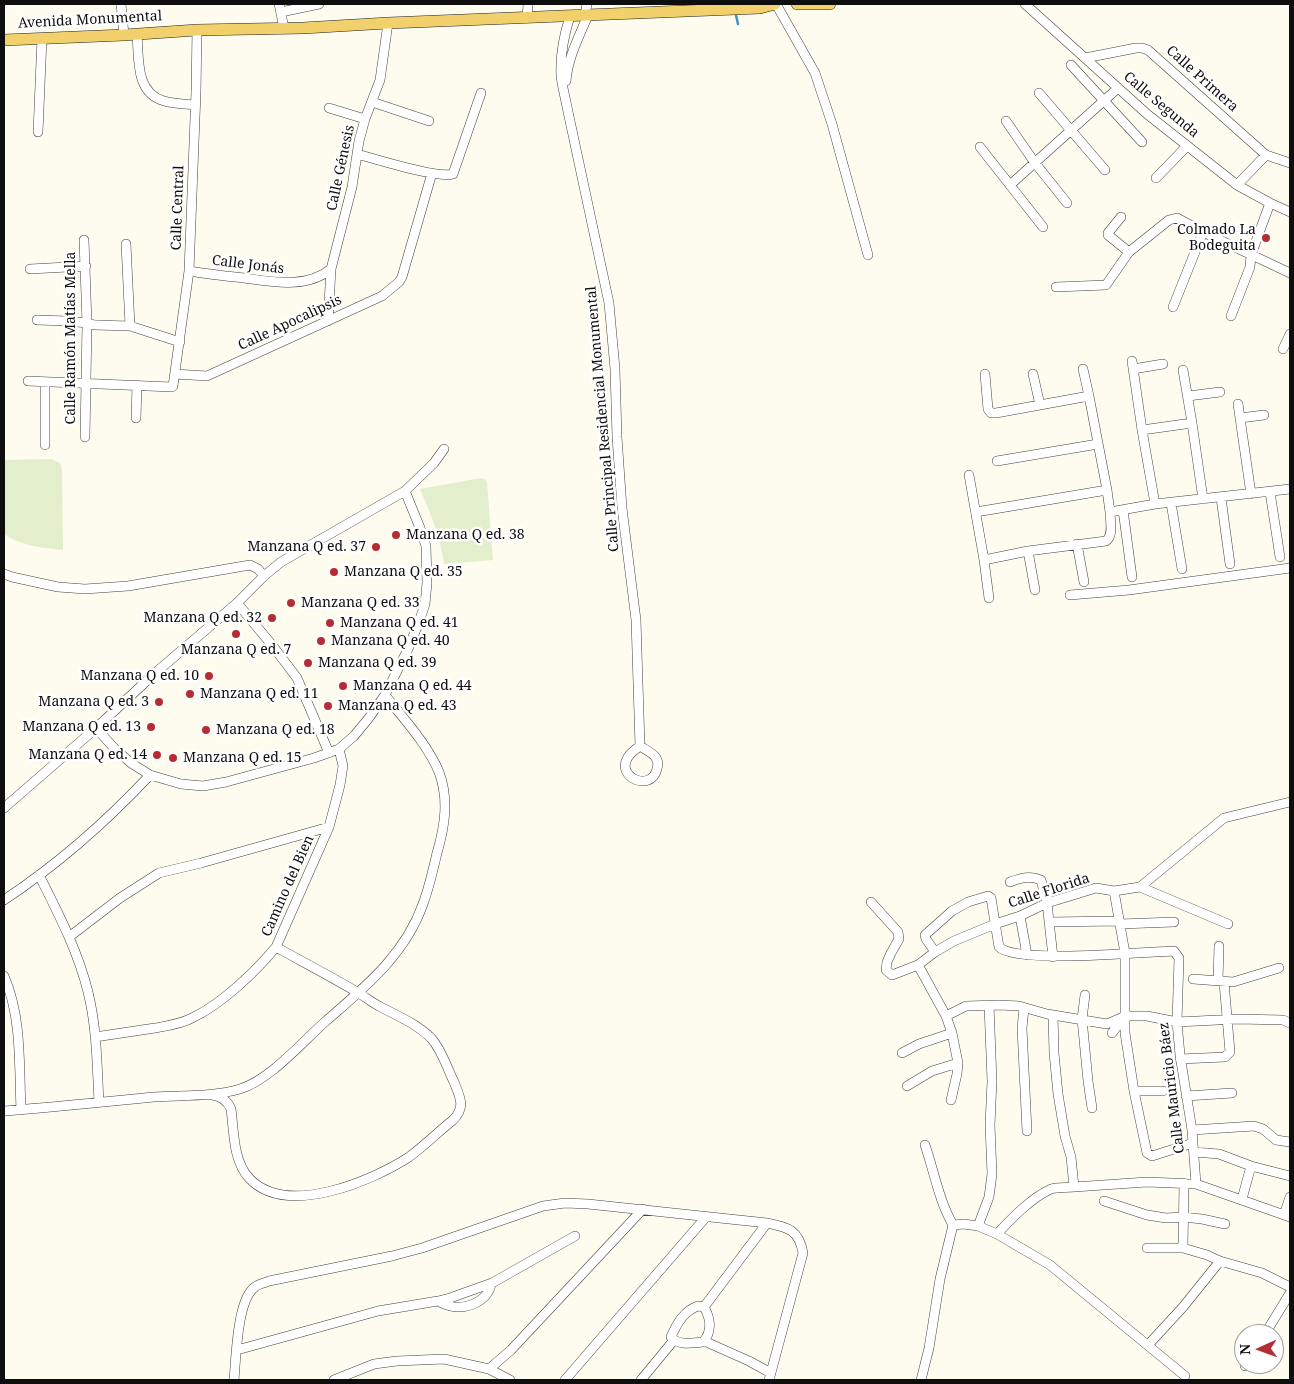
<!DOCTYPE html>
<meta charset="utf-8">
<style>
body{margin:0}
#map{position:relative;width:1294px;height:1384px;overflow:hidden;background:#fefbef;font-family:"Noto Serif",serif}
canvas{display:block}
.frame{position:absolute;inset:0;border:5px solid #0e0e0e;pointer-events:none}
.north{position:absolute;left:1234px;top:1324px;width:50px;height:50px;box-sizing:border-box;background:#fff;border:1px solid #9f9f9f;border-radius:50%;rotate:268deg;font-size:14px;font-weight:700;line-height:20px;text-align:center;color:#0e0e0e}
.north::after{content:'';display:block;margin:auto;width:18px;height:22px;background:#b72c33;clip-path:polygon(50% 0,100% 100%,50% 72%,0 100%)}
</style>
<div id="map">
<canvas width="1294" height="1384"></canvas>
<div class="frame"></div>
<div class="north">N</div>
</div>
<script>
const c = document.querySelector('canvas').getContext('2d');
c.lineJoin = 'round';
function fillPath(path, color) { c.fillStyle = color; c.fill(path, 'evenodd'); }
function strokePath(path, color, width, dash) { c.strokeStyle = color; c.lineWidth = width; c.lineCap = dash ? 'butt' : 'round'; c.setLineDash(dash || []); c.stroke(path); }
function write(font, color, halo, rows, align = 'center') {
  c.font = font + ' "Noto Serif",serif'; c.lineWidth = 5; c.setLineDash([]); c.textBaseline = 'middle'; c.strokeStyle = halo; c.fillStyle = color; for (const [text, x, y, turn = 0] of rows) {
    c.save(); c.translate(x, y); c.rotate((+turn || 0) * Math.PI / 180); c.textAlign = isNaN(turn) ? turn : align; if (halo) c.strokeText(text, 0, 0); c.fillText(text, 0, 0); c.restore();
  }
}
fillPath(new Path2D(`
 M 51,459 L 60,463 L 62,469 L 63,550 C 43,548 21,546 4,534 L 4,460 Z
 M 481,478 L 485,479 L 487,483 L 493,560 L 444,564 C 440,536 431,515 420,489 Z`), '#e3efcc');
strokePath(new Path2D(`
 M 735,11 L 738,24`), '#4192c7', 2.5);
const minor = new Path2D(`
 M 121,4 L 124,35
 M 279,4 L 284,28
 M 776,4 L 815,73 L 832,124 L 868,255
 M 1025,4 L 1147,114 L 1237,185 L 1270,203 L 1290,212
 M 281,12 L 319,4
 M 585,15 L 587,4
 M 570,16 C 564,35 560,55 561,75 C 562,86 565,96 567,107 L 609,303 L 615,369 L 617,437 L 622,508 L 636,620 L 640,746
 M 527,18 L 528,4
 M 137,34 C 139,58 135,93 164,101 C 174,104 185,104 196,105
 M 1085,58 L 1136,48 L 1142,48 L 1148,50 L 1266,155 L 1290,163
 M 1071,65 L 1142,142
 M 566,81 C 568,57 579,37 588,15
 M 1039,93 L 1105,170
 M 372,102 L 429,121
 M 329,108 L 365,119
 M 1006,121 L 1035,163 L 1067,203
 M 38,132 L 42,38
 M 980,147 L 1043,227
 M 357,154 C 375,159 439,179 453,174 L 481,93
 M 1156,178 L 1187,146
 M 1010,185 L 1118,88
 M 1237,185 L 1266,155
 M 1121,217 L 1108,233 L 1108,235 L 1129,252
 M 84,240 L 87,323 L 85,437
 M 126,244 L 130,326
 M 30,269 L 86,266
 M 189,271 C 207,274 225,276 244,278 C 273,282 306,289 331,269
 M 1056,287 L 1106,285 L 1129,252 L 1169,220 L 1177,218 L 1203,232 L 1290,273
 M 1173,307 L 1203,232
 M 1231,316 L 1250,267 L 1251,255 L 1270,203
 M 37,320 L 68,321 L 87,323 L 95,325 L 130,326 L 180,342
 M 328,321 L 331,269 L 352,187 L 359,141 L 365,119 L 380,80 L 388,23
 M 1283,349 L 1290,334
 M 1132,361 L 1142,430 L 1155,504
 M 1133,369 L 1163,364
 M 1183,370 L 1192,423 L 1203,499
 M 175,374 L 207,376 L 382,296 L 399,282 L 402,277 L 432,173
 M 985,374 L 988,409 L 991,413 L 996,413 L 1089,396
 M 1033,374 L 1040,405
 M 28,381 L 172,387 L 173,386 L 189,271 L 196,92 L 197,30
 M 1188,396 L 1220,392
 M 1238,404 L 1251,494
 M 136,418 L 137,385
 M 1240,418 L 1264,415
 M 1142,430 L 1192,423
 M 45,445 L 45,382
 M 997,461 L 1098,444
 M 969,475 L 984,560 L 1028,551 L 1106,541 C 1114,535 1110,521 1110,512 L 1155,504 L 1290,489
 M 1107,490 L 1110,512
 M 1270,492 L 1280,557
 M 1221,498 L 1230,564
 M 1171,503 L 1182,569
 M 1123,510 L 1132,577
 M 976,512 L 1107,490 L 1089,396 L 1083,369
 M 1077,544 L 1084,582
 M 1028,551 L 1035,590
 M 984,560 L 989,598
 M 4,574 L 12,577 L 58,587 L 85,589 L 128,586 L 250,565 L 258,569 L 264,576
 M 1070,595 L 1129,590 L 1290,568
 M 237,603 L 272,645 L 297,678 L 329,753
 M 96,728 L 114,748 L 131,763 L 150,775 L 181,784 L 203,786 L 226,782 L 314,758 L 339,749 L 354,736 L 368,719 L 385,695 L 408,649 L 419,622 L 425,604 L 427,583 L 426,546 L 420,528 L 405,491
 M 640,746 C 649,752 661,756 657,769 C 651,793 615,777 628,757 C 631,752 636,749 640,746 Z
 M 4,808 L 96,728 L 154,674 L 237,603 L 264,576 L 281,562 L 405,491 L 434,463 L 444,449
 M 39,875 C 58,913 78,951 88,992 C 97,1028 97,1066 99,1102
 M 1010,882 C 1021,878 1030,875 1041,880 L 1047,903 L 1053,957
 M 1140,887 L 1228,924
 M 4,900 C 57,865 106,822 150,775
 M 871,902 L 898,932 L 899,939 L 891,953 L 887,962 L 886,970 L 892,975 L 918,965 L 935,952 L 954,941 L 995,924 L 1020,916 L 1047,903 L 1096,888 L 1114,891 L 1140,887 L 1224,818 L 1290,802
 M 1020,916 L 1027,955
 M 1049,922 L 1119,921
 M 1120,924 L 1174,922
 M 69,937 L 120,898 L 159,873 L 201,863 L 329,827
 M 935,952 L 926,939 L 925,935 L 952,911 L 968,902 L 988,896 L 991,898 L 999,947 C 1016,964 1145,952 1174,951 L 1179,958 L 1177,1022 L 1180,1055 L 1192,1130 L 1196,1184
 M 4,976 C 22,1017 19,1066 21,1110
 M 1193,979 L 1233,982 L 1279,968
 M 1218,981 L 1219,946
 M 1085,995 L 1082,1019 L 1088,1081 L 1092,1108
 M 989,1005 L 992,1081 L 990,1125 L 992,1174 L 989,1197 L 978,1226 L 997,1234 C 1012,1218 1031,1198 1051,1189 C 1058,1187 1067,1188 1074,1187 L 1071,1157 L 1065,1136 L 1058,1094 L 1054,1053 L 1053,1015
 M 1024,1008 L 1022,1028 L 1027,1131
 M 946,1016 L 966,1006 L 999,1005 L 1019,1006 L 1047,1014 L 1107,1024 L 1125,1016 L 1147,1016 L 1177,1022 L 1238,1019 L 1283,1020 L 1290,1023
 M 1125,1016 L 1125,1033 L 1134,1091 L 1147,1153 L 1152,1156 L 1193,1143
 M 1112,1033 L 1125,1016 L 1125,953 L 1114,891
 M 95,1037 C 115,1034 135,1031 155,1028 C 167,1026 181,1024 192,1018 C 222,1004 256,971 276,947 L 329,827 L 340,785 L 343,766 L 339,749
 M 902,1053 L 919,1044 L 952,1033 L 946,1016 L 918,965
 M 1180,1059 L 1225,1057 L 1230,1052 L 1224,982
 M 907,1086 L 932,1071 L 958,1063 L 952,1033
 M 1134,1091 L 1163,1091
 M 212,1095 C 221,1096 227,1100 231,1109 C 234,1131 233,1161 249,1178 C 286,1218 372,1181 409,1157 C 424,1146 438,1132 453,1120 C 466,1107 460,1097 454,1082 C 447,1068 442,1050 431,1038 C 416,1023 397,1016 379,1006 C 371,1002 364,996 357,992 C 330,976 303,962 276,947
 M 1186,1096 L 1232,1093
 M 951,1100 L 957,1074 L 958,1063
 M 4,1111 C 54,1107 104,1102 154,1097 C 182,1095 213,1097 240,1089 C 270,1080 302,1042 326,1021 C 365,987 405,955 423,904 C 429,888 433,870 437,853 C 445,826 449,799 439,772 C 428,745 403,718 385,695
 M 1192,1130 L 1254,1126 L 1263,1129 L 1276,1140 L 1290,1142
 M 925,1145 C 934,1171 939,1201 953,1225 L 964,1224 L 978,1226
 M 1194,1152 L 1219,1154 L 1251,1166 L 1290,1176
 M 1184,1183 L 1183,1248 L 1207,1255 L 1220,1261 L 1262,1273 L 1290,1287
 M 1074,1187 L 1147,1182 L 1196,1184 L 1290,1217
 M 1242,1199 L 1251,1166
 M 1104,1201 L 1147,1215 L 1166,1218 L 1183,1217 L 1202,1219 L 1225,1224
 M 1284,1215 L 1290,1197
 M 997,1234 L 1050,1265 L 1185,1376
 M 1147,1248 L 1183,1248
 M 438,1301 C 442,1303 446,1305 450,1306 C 467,1310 488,1301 491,1284
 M 698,1306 L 704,1307 C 711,1319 712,1332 703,1342 C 692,1343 679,1346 671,1337 C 677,1323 684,1311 698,1306 Z
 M 704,1307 L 767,1223
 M 1265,1334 L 1290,1293
 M 704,1341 L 749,1361 L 771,1373
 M 1148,1345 L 1183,1307 L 1220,1261
 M 237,1350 L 378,1311 L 438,1301 L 450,1298 L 492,1283 L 575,1236
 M 1245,1366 L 1246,1364
 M 489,1369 L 511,1350 L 643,1209
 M 234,1380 C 236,1359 237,1299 255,1287 C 258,1284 265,1283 269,1281 L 392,1256 L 422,1248 L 543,1206 L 565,1203 L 588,1204 L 767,1223 C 788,1227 799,1230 803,1253 L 769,1380
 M 334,1380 L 374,1364 L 397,1361 L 444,1359 L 489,1369 L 510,1380
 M 565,1380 L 706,1217
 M 641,1380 L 674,1340
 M 921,1380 L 929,1348 L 940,1279 L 953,1225`);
const major = new Path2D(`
 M 797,4 L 830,4
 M 4,40 L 124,35 L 197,30 L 303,28 L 388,23 L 760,8 L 775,4`);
strokePath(minor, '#414141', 10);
strokePath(major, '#1f1f1f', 12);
strokePath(minor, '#fff', 9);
strokePath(major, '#f2d16c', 11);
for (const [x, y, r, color] of [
 [1266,238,5,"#b72c33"],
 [396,535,5,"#b72c33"],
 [376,547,5,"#b72c33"],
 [334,572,5,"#b72c33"],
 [291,603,5,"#b72c33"],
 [272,618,5,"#b72c33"],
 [330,623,5,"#b72c33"],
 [236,634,5,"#b72c33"],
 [321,641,5,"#b72c33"],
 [308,663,5,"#b72c33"],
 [209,676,5,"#b72c33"],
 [343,686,5,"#b72c33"],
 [190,694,5,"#b72c33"],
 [159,702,5,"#b72c33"],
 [328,706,5,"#b72c33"],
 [151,727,5,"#b72c33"],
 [206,730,5,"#b72c33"],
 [157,755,5,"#b72c33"],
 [173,758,5,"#b72c33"]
]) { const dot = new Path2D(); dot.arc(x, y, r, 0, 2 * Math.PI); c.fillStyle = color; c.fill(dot); strokePath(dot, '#fff', 2); }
write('14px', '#0e0e0e', '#fff', [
 ["Avenida Monumental",90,20,-3],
 ["Calle Primera",1202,79,42],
 ["Calle Segunda",1161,105,40],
 ["Calle Génesis",341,168,-78],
 ["Calle Central",178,208,-88],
 ["Calle Jonás",248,265,7],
 ["Calle Apocalipsis",290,323,-25],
 ["Calle Ramón Matías Mella",71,338,-90],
 ["Calle Principal Residencial Monumental",603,419,-95],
 ["Camino del Bien",288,886,-66],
 ["Calle Florida",1049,891,-18],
 ["Calle Mauricio Báez",1172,1088,-97]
]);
write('14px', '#0e0e0e', '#fff', [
 ["Colmado La",1256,230,"right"],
 ["Bodeguita",1256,246,"right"],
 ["Manzana Q ed. 38",406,535],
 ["Manzana Q ed. 37",366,547,"right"],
 ["Manzana Q ed. 35",344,572],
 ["Manzana Q ed. 33",301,603],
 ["Manzana Q ed. 32",262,618,"right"],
 ["Manzana Q ed. 41",340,623],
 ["Manzana Q ed. 40",331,641],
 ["Manzana Q ed. 7",236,650,"center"],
 ["Manzana Q ed. 39",318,663],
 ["Manzana Q ed. 10",199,676,"right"],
 ["Manzana Q ed. 44",353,686],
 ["Manzana Q ed. 11",200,694],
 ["Manzana Q ed. 3",149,702,"right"],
 ["Manzana Q ed. 43",338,706],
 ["Manzana Q ed. 13",141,727,"right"],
 ["Manzana Q ed. 18",216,730],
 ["Manzana Q ed. 14",147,755,"right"],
 ["Manzana Q ed. 15",183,758]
], 'left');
</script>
